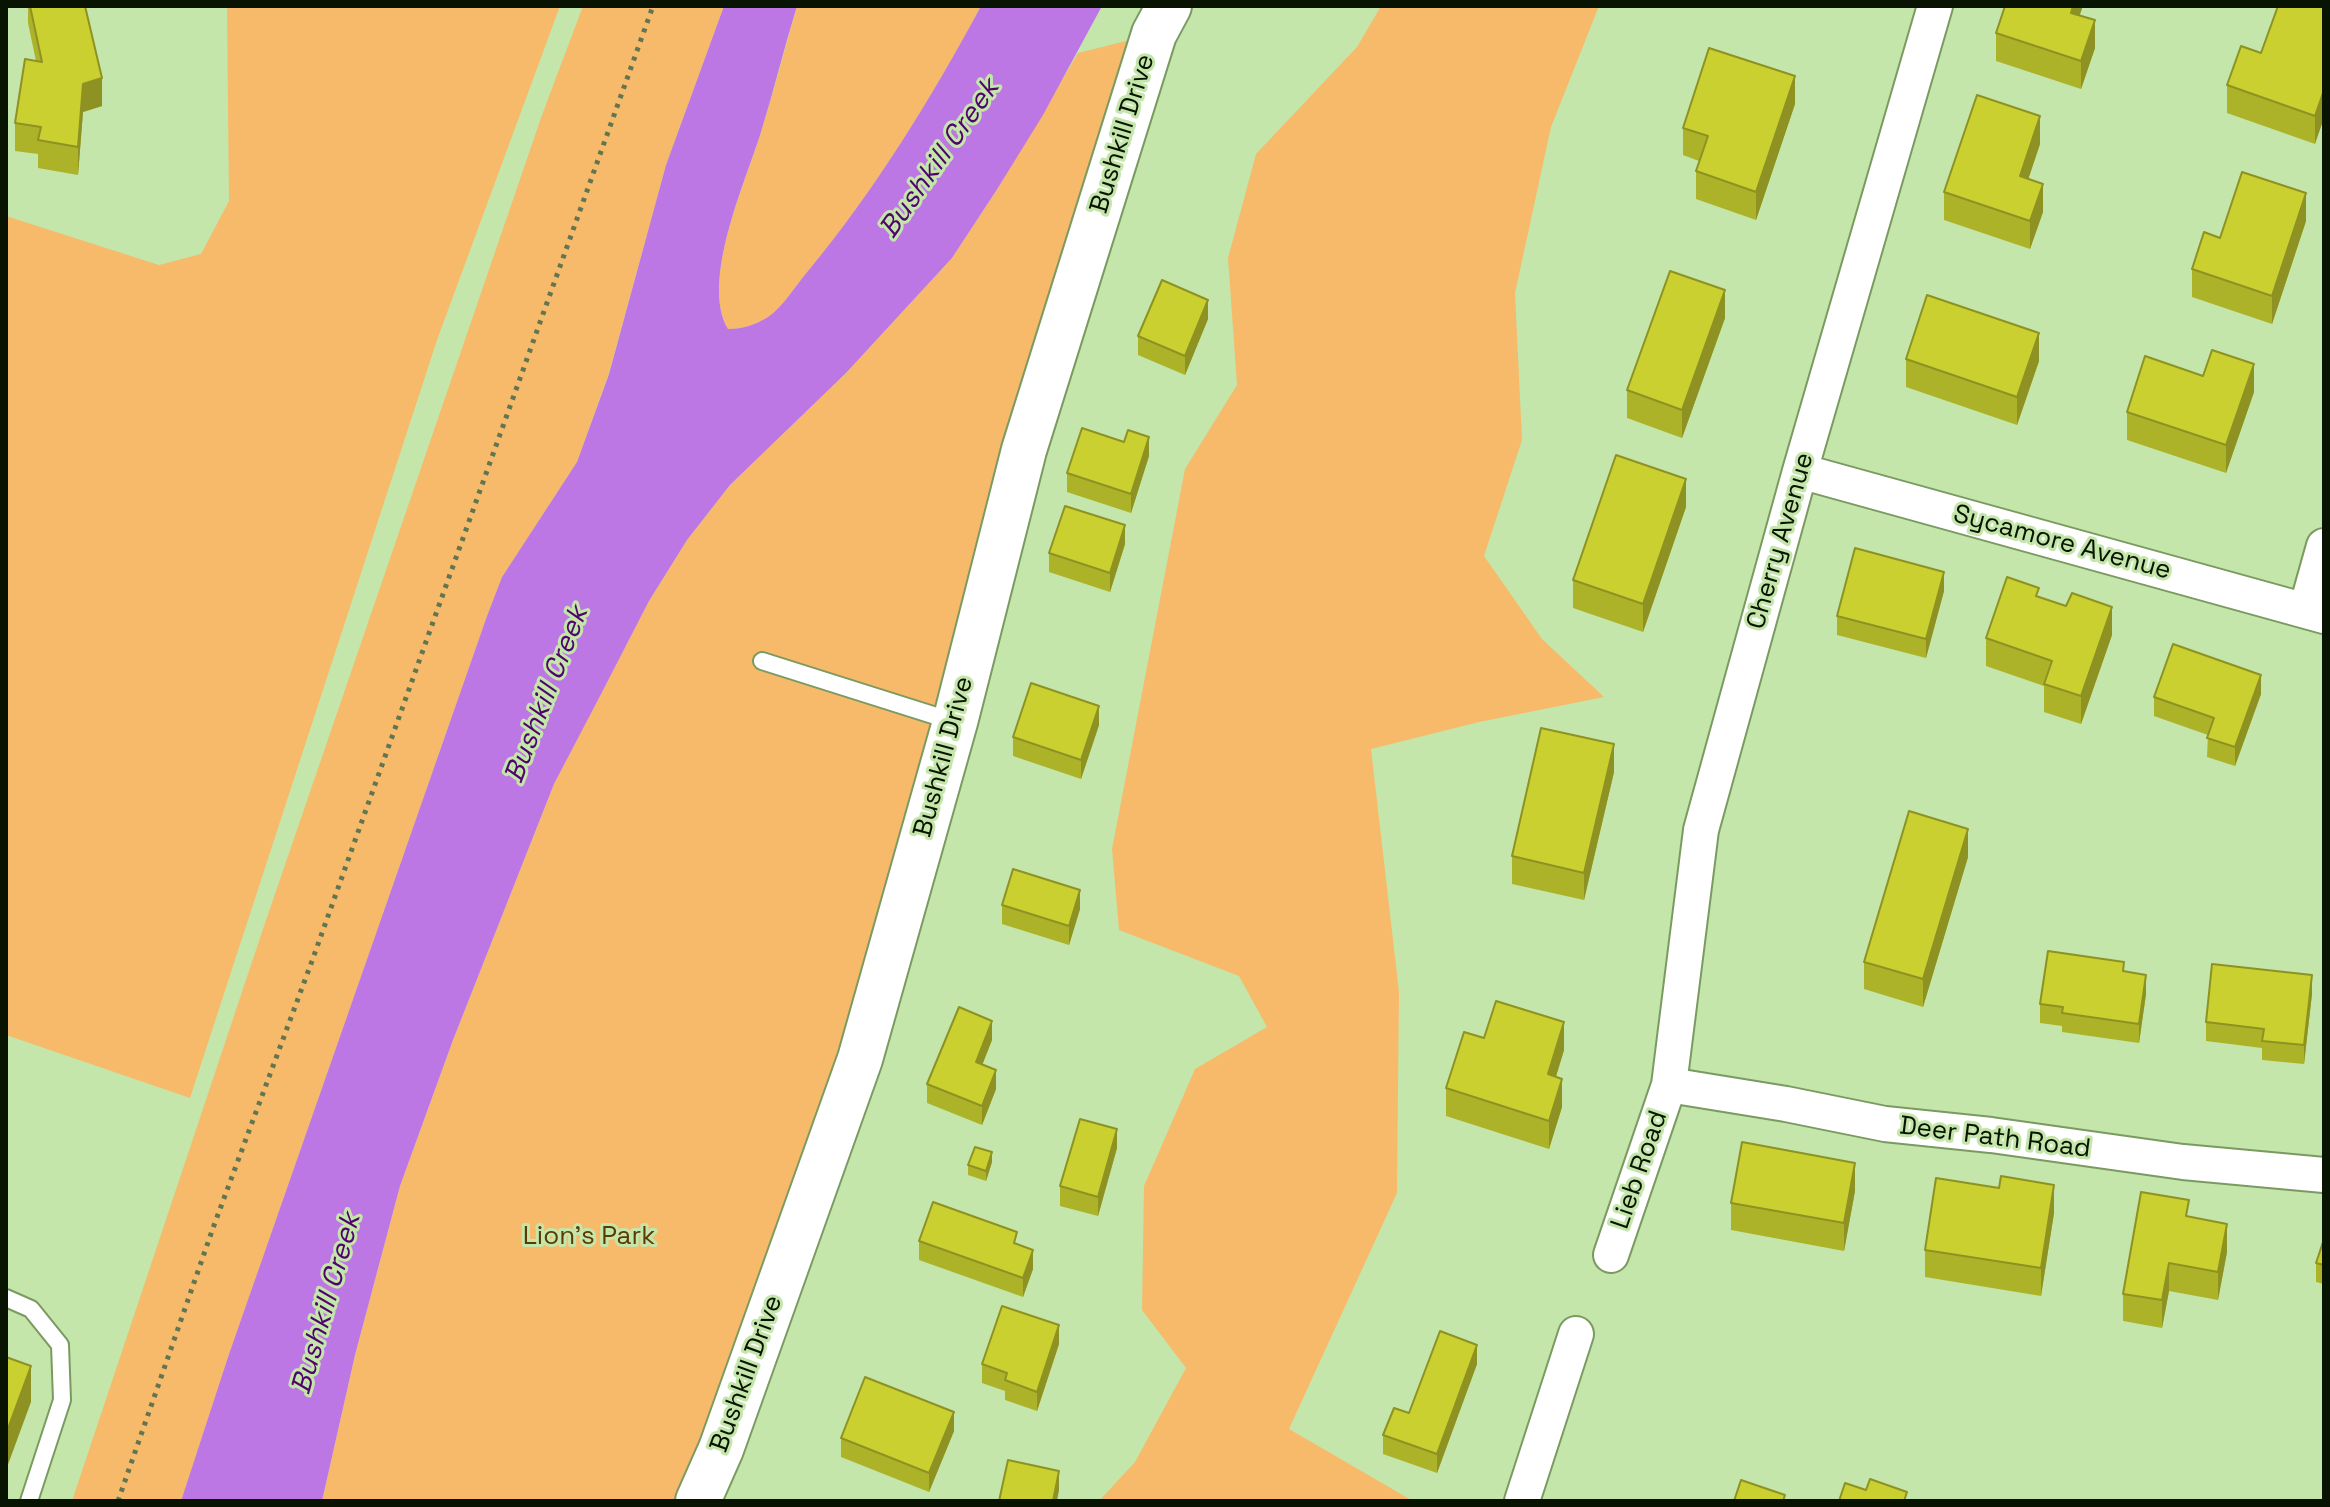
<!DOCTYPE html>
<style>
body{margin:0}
#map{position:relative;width:2330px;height:1507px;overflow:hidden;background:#c4e6aa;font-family:"Space Grotesk",sans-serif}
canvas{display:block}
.frame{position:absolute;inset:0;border:8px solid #081301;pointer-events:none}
</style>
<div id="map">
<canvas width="2330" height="1507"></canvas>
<div class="frame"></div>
</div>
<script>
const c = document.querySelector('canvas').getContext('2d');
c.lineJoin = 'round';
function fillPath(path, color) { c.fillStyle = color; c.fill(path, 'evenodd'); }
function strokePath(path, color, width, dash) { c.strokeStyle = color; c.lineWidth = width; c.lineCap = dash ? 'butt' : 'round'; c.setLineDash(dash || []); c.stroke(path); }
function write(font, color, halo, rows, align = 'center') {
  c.font = font + ' "Space Grotesk",sans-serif'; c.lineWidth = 6; c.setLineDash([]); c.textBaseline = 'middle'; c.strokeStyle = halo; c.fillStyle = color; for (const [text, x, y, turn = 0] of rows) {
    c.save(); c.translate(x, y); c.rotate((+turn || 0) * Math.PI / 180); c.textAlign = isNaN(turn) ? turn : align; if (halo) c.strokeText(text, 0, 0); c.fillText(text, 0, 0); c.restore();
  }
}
fillPath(new Path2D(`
 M 227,6 L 560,6 L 437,340 L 190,1098 L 6,1035 L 6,216 L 159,265 L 201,254 L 229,201 Z
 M 583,6 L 724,6 L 666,165 L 609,373 L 577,462 L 502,577 L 487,616 L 229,1354 L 181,1501 L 72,1501 L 264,926 L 542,115 Z
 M 797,6 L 981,6 C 931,99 875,190 808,271 C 796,285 783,307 768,317 C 755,325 743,329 728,329 C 700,280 746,182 761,132 C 774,90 785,48 797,6 Z
 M 1381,6 L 1599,6 L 1551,127 L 1515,293 L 1522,440 L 1484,556 L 1542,639 L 1604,697 L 1479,722 L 1371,749 L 1399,992 L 1397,1193 L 1289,1429 L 1413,1501 L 1099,1501 L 1135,1462 L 1186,1368 L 1142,1310 L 1144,1186 L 1195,1069 L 1267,1027 L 1239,976 L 1119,930 L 1112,849 L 1185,469 L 1237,385 L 1228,258 L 1256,154 L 1357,47 Z
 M 1154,34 L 955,722 L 698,1501 L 322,1501 L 355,1355 L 400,1186 L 453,1040 L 554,784 L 649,601 L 687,540 L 730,485 L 846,373 L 952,258 L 996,191 L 1078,53 Z`), '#f7ba6b');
fillPath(new Path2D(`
 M 724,6 L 797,6 C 784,48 774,90 761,132 C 746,181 700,281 728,329 C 743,329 755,325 768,317 C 783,307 796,285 808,271 C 875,190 931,99 981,6 L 1102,6 L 1043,115 L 996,191 L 952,258 L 846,373 L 730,485 L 687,540 L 649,601 L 599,698 L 554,784 L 453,1040 L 400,1186 L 355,1355 L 322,1501 L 181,1501 L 229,1354 L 487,616 L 502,577 L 577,462 L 609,374 L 666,165 Z`), '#bd77e5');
const service = new Path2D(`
 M 762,661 L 955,722
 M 6,1298 L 31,1309 L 60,1345 L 62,1400 L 29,1501`);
const minor = new Path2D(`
 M 1800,471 L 2324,616
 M 2306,610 L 2324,546
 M 1669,1085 L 1786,1104 L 1885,1124 L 1991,1135 L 2183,1162 L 2324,1175
 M 1611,1255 L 1669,1085 L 1701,830 L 1800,471 L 1935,6
 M 1522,1501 L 1576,1334`);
const secondary = new Path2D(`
 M 698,1501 L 721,1449 L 860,1059 L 955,722 L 1024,450 L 1154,34 L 1169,6`);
strokePath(service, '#7b9a61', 20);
strokePath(minor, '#7b9a61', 38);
strokePath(secondary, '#7b9a61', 48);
strokePath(new Path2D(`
 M 118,1501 L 213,1228 L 312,961 L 653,6`), '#607550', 5, [4, 6]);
strokePath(service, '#fff', 16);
strokePath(minor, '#fff', 34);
strokePath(secondary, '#fff', 44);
fillPath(new Path2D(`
 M 28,6 L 85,6 L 102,106 L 83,112 L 78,175 L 38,168 L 38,154 L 15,151 L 15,123 L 36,61 L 28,23 Z
 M 2324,6 L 2315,144 L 2227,113 L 2227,85 Z
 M 1996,33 L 2095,48 L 2081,89 L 1996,61 Z
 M 1795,104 L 1756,220 L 1696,199 L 1696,171 L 1699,161 L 1683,155 L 1683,128 Z
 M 2040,144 L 2028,179 L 2043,212 L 2030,249 L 1944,220 L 1944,192 Z
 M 2306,221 L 2272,324 L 2192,297 L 2192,269 L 2220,238 Z
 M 1725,318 L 1682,438 L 1627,418 L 1627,390 Z
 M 1208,319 L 1185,375 L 1138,355 L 1138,336 Z
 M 1906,359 L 2039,361 L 2017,425 L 1906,387 Z
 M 2203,376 L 2254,392 L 2226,473 L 2127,440 L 2127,412 Z
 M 1149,456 L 1131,513 L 1067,492 L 1067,473 Z
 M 1686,507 L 1643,632 L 1573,608 L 1573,580 Z
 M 1125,544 L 1110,592 L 1049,572 L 1049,553 Z
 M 1944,591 L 1926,658 L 1837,635 L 1837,616 Z
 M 2039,597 L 2112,635 L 2081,724 L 2044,712 L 2044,686 L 1986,666 L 1986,638 Z
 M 2261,694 L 2235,766 L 2207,757 L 2208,735 L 2154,716 L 2154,697 Z
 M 1099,725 L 1081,779 L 1013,756 L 1013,737 Z
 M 1614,772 L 1584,900 L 1512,884 L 1512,856 Z
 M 1968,857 L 1923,1007 L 1864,989 L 1864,962 Z
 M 1002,905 L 1080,909 L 1069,945 L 1002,924 Z
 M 2124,971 L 2146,994 L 2139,1043 L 2062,1032 L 2062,1026 L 2040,1023 L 2040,1004 Z
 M 2312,994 L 2304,1064 L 2262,1060 L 2262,1048 L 2206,1041 L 2206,1022 Z
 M 992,1040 L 982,1064 L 996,1089 L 982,1125 L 927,1103 L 927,1084 Z
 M 1564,1050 L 1556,1077 L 1562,1107 L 1549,1149 L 1446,1116 L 1446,1088 Z
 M 1117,1148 L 1098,1216 L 1060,1206 L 1060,1186 Z
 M 992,1162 L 986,1181 L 968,1175 L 968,1165 Z
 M 1855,1191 L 1844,1251 L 1731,1230 L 1731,1203 Z
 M 2054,1213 L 2041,1296 L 1925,1277 L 1925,1250 Z
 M 2189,1217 L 2227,1252 L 2218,1300 L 2169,1291 L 2162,1328 L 2123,1321 L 2123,1294 Z
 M 2324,1239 L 2324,1284 L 2316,1282 L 2316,1263 Z
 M 919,1241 L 1017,1244 L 1033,1269 L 1023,1297 L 919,1260 Z
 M 1059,1344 L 1037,1411 L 1005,1400 L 1005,1391 L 982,1383 L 982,1364 Z
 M 1477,1364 L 1437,1473 L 1383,1454 L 1383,1435 L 1409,1413 Z
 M 954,1431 L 929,1492 L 841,1457 L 841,1438 Z`), '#adb329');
fillPath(new Path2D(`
 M 2073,6 L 2083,6 L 2071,40 L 2071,13 Z
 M 2095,20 L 2095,48 L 2081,89 L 2081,61 Z
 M 1795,76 L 1795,104 L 1756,220 L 1756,192 Z
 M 102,78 L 102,106 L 83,112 L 78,175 L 78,147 L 83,84 Z
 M 2324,90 L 2324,118 L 2315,144 L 2315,116 Z
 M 2040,116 L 2040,144 L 2020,204 L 2020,176 Z
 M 2043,184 L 2043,212 L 2030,249 L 2030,221 Z
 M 2306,193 L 2306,221 L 2272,324 L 2272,296 Z
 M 1725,290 L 1725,318 L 1682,438 L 1682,410 Z
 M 1208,300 L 1208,319 L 1185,375 L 1185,356 Z
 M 2039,333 L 2039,361 L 2017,425 L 2017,397 Z
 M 2254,364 L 2254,392 L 2226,473 L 2226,445 Z
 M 1149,437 L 1149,456 L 1131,513 L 1131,494 Z
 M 1686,479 L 1686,507 L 1643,632 L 1643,604 Z
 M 1125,525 L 1125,544 L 1110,592 L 1110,573 Z
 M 1944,572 L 1944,591 L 1926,658 L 1926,639 Z
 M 2112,607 L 2112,635 L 2081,724 L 2081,696 Z
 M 2261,675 L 2261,694 L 2235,766 L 2235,747 Z
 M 1099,706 L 1099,725 L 1081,779 L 1081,760 Z
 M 1614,744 L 1614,772 L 1584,900 L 1584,873 Z
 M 1968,829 L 1968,857 L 1923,1007 L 1923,979 Z
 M 1080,890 L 1080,909 L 1069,945 L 1069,926 Z
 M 2146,975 L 2146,994 L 2139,1043 L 2139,1024 Z
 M 2312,975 L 2312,994 L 2304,1064 L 2304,1045 Z
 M 992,1021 L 992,1040 L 976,1081 L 976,1062 Z
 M 1564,1022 L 1564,1050 L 1548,1102 L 1548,1074 Z
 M 996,1070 L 996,1089 L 982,1125 L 982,1106 Z
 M 1562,1079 L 1562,1107 L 1549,1149 L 1549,1121 Z
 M 1117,1129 L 1117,1148 L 1098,1216 L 1098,1197 Z
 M 992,1152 L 992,1162 L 986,1181 L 986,1171 Z
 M 1855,1163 L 1855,1191 L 1844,1251 L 1844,1223 Z
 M 2054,1185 L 2054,1213 L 2041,1296 L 2041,1268 Z
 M 2227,1224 L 2227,1252 L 2218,1300 L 2218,1272 Z
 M 1033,1250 L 1033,1269 L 1023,1297 L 1023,1278 Z
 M 2169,1263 L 2169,1291 L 2162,1328 L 2162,1300 Z
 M 1059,1325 L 1059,1344 L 1037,1411 L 1037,1392 Z
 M 1477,1345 L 1477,1364 L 1437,1473 L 1437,1454 Z
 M 31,1366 L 31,1402 L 6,1470 L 6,1434 Z
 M 954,1412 L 954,1431 L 929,1492 L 929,1473 Z
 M 1059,1471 L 1059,1490 L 1057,1501 L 1053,1501 Z`), '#8d9222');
const building = new Path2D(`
 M 30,6 L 85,6 L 102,78 L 83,84 L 78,147 L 38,140 L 41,127 L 15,123 L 25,59 L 42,62 Z
 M 2005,6 L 2073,6 L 2071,13 L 2095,20 L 2081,61 L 1996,33 Z
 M 2278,6 L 2324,6 L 2324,90 L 2315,116 L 2227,85 L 2241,46 L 2261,53 Z
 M 1709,48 L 1795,76 L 1756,192 L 1696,171 L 1708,136 L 1683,128 Z
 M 1977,95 L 2040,116 L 2020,176 L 2043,184 L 2030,221 L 1944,192 Z
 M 2242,172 L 2306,193 L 2272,296 L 2192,269 L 2204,232 L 2220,238 Z
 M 1670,271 L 1725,290 L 1682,410 L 1627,390 Z
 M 1162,280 L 1208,300 L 1185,356 L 1138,336 Z
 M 1927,295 L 2039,333 L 2017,397 L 1906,359 Z
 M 2212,350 L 2254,364 L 2226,445 L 2127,412 L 2145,356 L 2203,376 Z
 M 1082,428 L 1124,442 L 1128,430 L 1149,437 L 1131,494 L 1067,473 Z
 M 1616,455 L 1686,479 L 1643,604 L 1573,580 Z
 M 1065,506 L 1125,525 L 1110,573 L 1049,553 Z
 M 1855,548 L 1944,572 L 1926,639 L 1837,616 Z
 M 2007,577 L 2039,588 L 2036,596 L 2066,606 L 2072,593 L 2112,607 L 2081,696 L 2044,684 L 2052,661 L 1986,638 Z
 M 2173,644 L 2261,675 L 2235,747 L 2207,738 L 2214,718 L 2154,697 Z
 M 1031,683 L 1099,706 L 1081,760 L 1013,737 Z
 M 1541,728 L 1614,744 L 1584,873 L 1512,856 Z
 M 1909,811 L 1968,829 L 1923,979 L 1864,962 Z
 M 1013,869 L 1080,890 L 1069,926 L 1002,905 Z
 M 2048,951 L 2124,962 L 2123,971 L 2146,975 L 2139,1024 L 2062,1013 L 2063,1007 L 2040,1004 Z
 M 2212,964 L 2312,975 L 2304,1045 L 2262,1041 L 2264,1029 L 2206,1022 Z
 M 1496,1001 L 1564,1022 L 1548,1074 L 1562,1079 L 1549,1121 L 1446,1088 L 1464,1032 L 1484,1038 Z
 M 959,1007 L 992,1021 L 976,1062 L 996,1070 L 982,1106 L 927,1084 Z
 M 1080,1119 L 1117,1129 L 1098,1197 L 1060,1186 Z
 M 1742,1142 L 1855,1163 L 1844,1223 L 1731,1203 Z
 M 975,1147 L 992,1152 L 986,1171 L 968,1165 Z
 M 2001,1176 L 2054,1185 L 2041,1268 L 1925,1250 L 1936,1178 L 1999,1188 Z
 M 2141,1192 L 2189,1200 L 2186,1216 L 2227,1224 L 2218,1272 L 2169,1263 L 2162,1300 L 2123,1294 Z
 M 933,1202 L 1017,1232 L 1014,1243 L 1033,1250 L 1023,1278 L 919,1241 Z
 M 2324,1239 L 2324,1265 L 2316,1263 Z
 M 1002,1306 L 1059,1325 L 1037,1392 L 1005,1380 L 1007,1373 L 982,1364 Z
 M 1440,1331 L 1477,1345 L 1437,1454 L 1383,1435 L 1394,1408 L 1409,1413 Z
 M 6,1357 L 31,1366 L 6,1434 Z
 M 865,1377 L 954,1412 L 929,1473 L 841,1438 Z
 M 1008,1460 L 1059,1471 L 1053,1501 L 999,1501 Z
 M 1870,1479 L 1907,1492 L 1904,1501 L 1839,1501 L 1845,1483 L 1866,1490 Z
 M 1741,1480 L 1785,1495 L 1783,1501 L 1734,1501 Z`);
fillPath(building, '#c9d030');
strokePath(building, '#8d9222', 2);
write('26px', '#081301', '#c4e6aa', [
 ["Bushkill Drive",1123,134,-73],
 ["Cherry Avenue",1781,541,-74],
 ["Sycamore Avenue",2062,543,15],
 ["Bushkill Drive",944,757,-75],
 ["Deer Path Road",1995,1138,7],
 ["Lieb Road",1640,1170,-71],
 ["Bushkill Drive",747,1374,-70]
]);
write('26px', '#5c3a03', '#c4e6aa', [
 ["Lion's Park",589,1237]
]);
write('italic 28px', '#4e036d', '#c4e6aa', [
 ["Bushkill Creek",940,159,-55],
 ["Bushkill Creek",547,695,-69],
 ["Bushkill Creek",327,1304,-74]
]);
</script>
